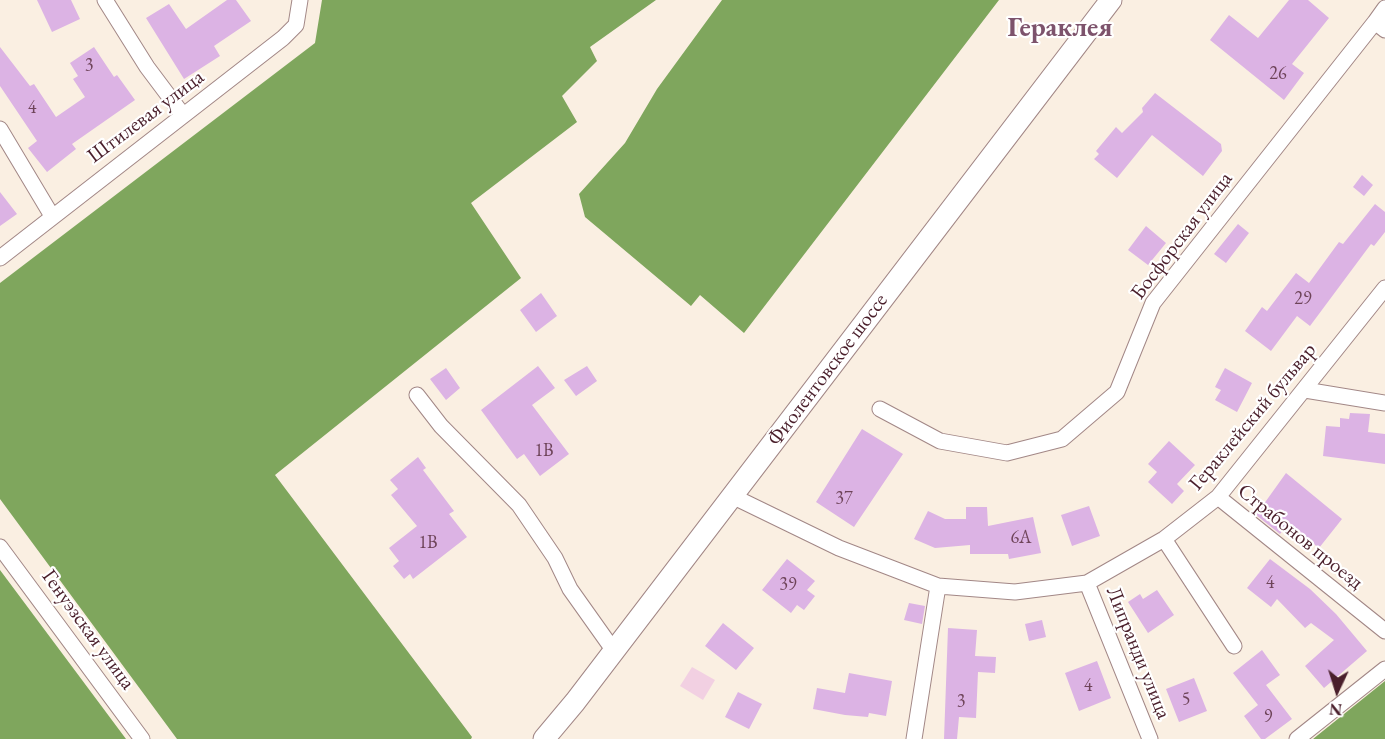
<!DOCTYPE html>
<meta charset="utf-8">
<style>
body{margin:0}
#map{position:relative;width:1385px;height:739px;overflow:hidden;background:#faefe2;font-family:"EB Garamond",serif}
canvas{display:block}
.north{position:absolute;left:1307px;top:661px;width:60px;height:60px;-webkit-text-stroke:4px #fff;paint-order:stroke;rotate:184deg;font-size:16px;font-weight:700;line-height:24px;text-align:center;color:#4a1f2b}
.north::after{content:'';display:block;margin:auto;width:21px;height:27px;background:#4a1f2b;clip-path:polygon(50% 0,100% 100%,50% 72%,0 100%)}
</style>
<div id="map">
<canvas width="1385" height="739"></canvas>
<div class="north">N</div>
</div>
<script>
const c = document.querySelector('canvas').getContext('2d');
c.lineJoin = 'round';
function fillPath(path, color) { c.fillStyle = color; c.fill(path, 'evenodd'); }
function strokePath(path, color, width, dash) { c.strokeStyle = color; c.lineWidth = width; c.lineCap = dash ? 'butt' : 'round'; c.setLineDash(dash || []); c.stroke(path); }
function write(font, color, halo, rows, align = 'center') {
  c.font = font + ' "EB Garamond",serif'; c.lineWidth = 4.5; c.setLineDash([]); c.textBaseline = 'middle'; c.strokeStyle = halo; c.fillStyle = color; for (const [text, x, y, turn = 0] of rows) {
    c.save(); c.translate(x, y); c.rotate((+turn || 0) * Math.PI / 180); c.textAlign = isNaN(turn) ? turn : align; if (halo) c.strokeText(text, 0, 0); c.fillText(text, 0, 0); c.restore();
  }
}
fillPath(new Path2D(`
 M 692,667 L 715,680 L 703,700 L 680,686 Z`), '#f2d0e2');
fillPath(new Path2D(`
 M 322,0 L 656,0 L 590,47 L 597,61 L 562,96 L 577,122 L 471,203 L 521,278 L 275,475 L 472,737 L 471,739 L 177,739 L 0,499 L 0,283 L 315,43 Z
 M 722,0 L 999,0 L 744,333 L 700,295 L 691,306 L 585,217 L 579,194 L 625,143 L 657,89 Z
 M 0,570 L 126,739 L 0,739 Z
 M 1385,681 L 1385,739 L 1313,739 Z`), '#7fa65d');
fillPath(new Path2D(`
 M 37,0 L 71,0 L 80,19 L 52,32 Z
 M 227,0 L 236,0 L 251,21 L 214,46 L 220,56 L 184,79 L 146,18 L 169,4 L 186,29 Z
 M 1289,0 L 1308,0 L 1329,18 L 1292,64 L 1304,73 L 1284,100 L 1210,40 L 1229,15 L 1258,38 Z
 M 0,47 L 30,86 L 34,84 L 56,117 L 85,97 L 73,79 L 78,76 L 70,63 L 94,47 L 114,77 L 117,75 L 135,100 L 72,144 L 76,149 L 47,172 L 28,148 L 37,141 L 0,86 Z
 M 1155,93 L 1221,144 L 1222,151 L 1203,176 L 1152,135 L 1117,178 L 1094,159 L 1099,154 L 1096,151 L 1116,127 L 1122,133 L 1143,112 L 1142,108 Z
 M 1362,175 L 1373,185 L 1364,196 L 1353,187 Z
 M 0,192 L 17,214 L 0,226 Z
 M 1375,204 L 1385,212 L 1385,232 L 1374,246 L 1371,244 L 1310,326 L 1297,316 L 1271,351 L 1245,331 L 1262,307 L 1267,311 L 1296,273 L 1309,283 L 1339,242 L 1343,244 Z
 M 1238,224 L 1249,233 L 1226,263 L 1214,254 Z
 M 1146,226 L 1166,243 L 1148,265 L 1128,250 Z
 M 541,293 L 557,316 L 536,332 L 520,310 Z
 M 538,366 L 555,388 L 532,405 L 569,454 L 540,476 L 524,454 L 517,459 L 481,410 Z
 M 587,366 L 597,381 L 576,396 L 564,380 Z
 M 446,368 L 460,388 L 446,400 L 430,379 Z
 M 1225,368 L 1252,383 L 1237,412 L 1215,400 L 1221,390 L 1215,387 Z
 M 1350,413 L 1370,414 L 1368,432 L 1385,434 L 1385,464 L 1323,456 L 1326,426 L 1340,427 L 1340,418 L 1349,419 Z
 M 862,429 L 903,454 L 854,527 L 816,502 Z
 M 1169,441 L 1195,465 L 1177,484 L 1184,491 L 1172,504 L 1148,482 L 1157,472 L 1148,464 Z
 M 418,457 L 426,468 L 423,470 L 454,511 L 449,514 L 467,537 L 413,579 L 410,574 L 404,579 L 393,566 L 399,561 L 389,548 L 417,526 L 391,495 L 398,489 L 390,480 Z
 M 1286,473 L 1342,519 L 1319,548 L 1288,524 L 1280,534 L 1256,515 Z
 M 1089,506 L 1100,536 L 1072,546 L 1061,515 Z
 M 966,507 L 987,507 L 988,526 L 1033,517 L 1041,553 L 1009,559 L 1008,554 L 970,554 L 970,545 L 935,548 L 914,539 L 928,511 L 945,519 L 966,519 Z
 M 787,559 L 815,581 L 807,590 L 815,596 L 804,610 L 797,605 L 791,613 L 762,590 Z
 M 1270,559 L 1310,589 L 1336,614 L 1367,651 L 1324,688 L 1305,666 L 1334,640 L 1311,623 L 1305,628 L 1277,599 L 1271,607 L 1247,588 Z
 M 1157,590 L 1174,615 L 1148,633 L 1128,602 L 1140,594 L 1143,599 Z
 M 909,603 L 925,606 L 922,624 L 904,620 Z
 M 1042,620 L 1046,637 L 1029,641 L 1025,624 Z
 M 723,623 L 754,648 L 736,670 L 705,646 Z
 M 948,628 L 977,630 L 975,656 L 996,657 L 995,673 L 978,672 L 976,718 L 959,717 L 957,739 L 944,739 Z
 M 1262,650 L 1280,675 L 1266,685 L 1292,719 L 1265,739 L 1261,739 L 1244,716 L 1258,705 L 1233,673 Z
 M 1097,661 L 1111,698 L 1079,711 L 1065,673 Z
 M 849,673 L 892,681 L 886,716 L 869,713 L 868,717 L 845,715 L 813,709 L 817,688 L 845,693 Z
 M 1194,678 L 1207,711 L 1179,722 L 1166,689 Z
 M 738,692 L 762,704 L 749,729 L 725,717 Z`), '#dcb3e4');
const minor = new Path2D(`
 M 105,0 L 147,67 L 183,115
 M 1385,8 L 1375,22 L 1385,30
 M 0,129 L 52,216
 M 0,258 L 283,38 L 296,25 L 300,0
 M 1305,390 L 1385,403
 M 417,395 L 441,426 L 519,505 L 555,558 L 570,589 L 614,651
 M 880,409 L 940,441 L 1007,453 L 1062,439 L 1117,392 L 1153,303 L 1375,22
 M 732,496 L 839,548 L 938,586 L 1015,592 L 1087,583 L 1164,539 L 1218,497 L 1385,288
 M 1218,497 L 1385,631
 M 1164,539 L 1234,646
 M 0,547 L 142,739
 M 1087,583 L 1150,739
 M 914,739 L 938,586
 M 1297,739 L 1385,669`);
const secondary = new Path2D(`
 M 544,739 L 575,702 L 1111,0`);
strokePath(minor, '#a28786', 17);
strokePath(secondary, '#a28786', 23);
strokePath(minor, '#fff', 15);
strokePath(secondary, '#fff', 21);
write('18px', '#6e4459', null, [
 ["3",89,66],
 ["26",1278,74],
 ["4",32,108],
 ["29",1303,299],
 ["1В",544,451],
 ["37",844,499],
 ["6А",1021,538],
 ["1В",428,543],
 ["4",1270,583],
 ["39",788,585],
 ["4",1088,686],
 ["5",1186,700],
 ["3",961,702],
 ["9",1268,717]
]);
write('21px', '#4a1f2b', '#fff', [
 ["Штилевая улица",146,117,-37],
 ["Босфорская улица",1182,236,-53],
 ["Фиолентовское шоссе",828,370,-53],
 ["Гераклейский бульвар",1253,417,-50],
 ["Страбонов проезд",1300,537,39],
 ["Генуэзская улица",88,630,54],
 ["Липранди улица",1138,653,68]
]);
write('bold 27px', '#7d536c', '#fff', [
 ["Гераклея",1060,29]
]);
</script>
